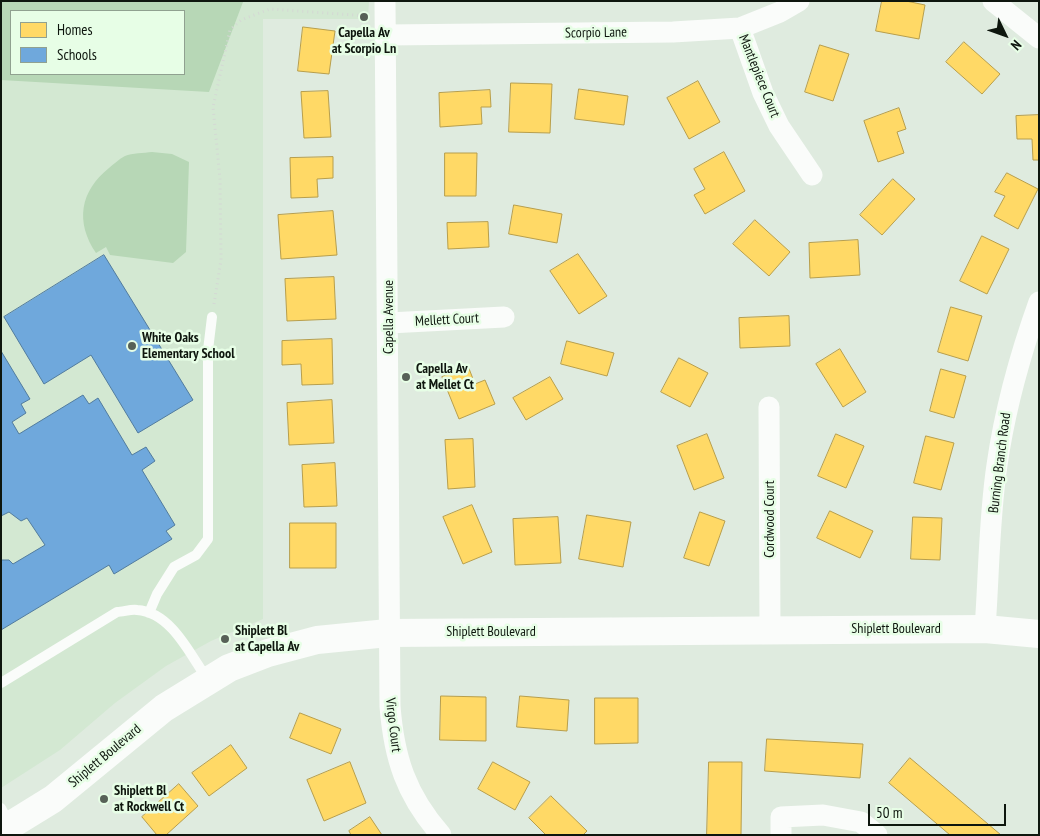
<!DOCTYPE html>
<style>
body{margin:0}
#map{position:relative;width:1040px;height:836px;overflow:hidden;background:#dfebdf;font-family:"PT Sans Narrow",sans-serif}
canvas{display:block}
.frame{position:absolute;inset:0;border:2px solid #0e160e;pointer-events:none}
.legend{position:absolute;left:10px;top:10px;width:175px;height:65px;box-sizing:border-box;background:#e7fee6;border:1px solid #90a190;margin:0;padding:6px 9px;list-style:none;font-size:15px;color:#0e160e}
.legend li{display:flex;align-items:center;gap:10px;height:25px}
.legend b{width:25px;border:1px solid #90a190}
.north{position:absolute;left:980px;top:10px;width:50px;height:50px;-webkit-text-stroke:4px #e7fee6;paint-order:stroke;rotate:132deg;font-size:14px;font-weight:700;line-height:20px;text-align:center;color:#0e160e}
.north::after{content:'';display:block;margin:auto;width:18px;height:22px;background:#0e160e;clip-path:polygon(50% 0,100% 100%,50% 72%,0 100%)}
.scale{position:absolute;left:868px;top:804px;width:138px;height:22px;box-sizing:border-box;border:2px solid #0e160e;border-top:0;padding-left:6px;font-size:15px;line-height:18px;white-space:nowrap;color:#0e160e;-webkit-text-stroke:4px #e7fee6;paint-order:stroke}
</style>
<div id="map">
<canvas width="1040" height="836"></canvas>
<div class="frame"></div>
<ul class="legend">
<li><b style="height:14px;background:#ffd966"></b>Homes</li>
<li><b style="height:14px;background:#6fa8dc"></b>Schools</li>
</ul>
<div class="north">N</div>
<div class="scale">50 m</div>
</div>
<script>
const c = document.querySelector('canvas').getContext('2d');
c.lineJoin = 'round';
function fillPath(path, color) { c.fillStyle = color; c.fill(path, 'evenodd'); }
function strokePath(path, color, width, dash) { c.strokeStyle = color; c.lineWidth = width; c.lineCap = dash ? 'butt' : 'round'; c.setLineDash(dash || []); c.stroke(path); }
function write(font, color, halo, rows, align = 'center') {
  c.font = font + ' "PT Sans Narrow",sans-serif'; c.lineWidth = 5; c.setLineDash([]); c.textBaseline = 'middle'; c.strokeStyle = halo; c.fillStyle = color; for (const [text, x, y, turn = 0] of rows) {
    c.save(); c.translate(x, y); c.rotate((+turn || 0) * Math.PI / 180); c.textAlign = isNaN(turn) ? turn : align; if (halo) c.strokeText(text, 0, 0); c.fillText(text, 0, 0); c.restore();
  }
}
fillPath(new Path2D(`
 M 1,1 L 369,1 L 368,19 L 263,19 L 263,619 L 211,641 L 166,666 L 115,703 L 60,750 L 1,788 ZM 11,11 L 184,11 L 184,74 L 11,74 Z`), '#d3e8d2');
fillPath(new Path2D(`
 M 1,1 L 243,1 L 243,2 L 209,92 L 1,80 ZM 11,11 L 184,11 L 184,74 L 11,74 Z
 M 152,152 L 172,154 L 189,162 L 186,252 L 173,263 L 110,255 L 106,247 L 96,253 C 75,222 80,191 109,168 C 114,164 119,159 125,156 C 132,153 144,153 152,152 Z`), '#b7d7b6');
const homes = new Path2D(`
 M 882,1 L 906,1 L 925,5 L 919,39 L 876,31 Z
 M 303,27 L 335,31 L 329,74 L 298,71 Z
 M 964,42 L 1000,74 L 982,94 L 946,62 Z
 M 820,45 L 849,54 L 833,101 L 805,92 Z
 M 698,81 L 720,122 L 689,139 L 667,98 Z
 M 511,83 L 552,84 L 550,133 L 509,132 Z
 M 579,89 L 628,96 L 624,125 L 575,119 Z
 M 490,90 L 491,107 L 481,107 L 482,124 L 440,127 L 439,93 Z
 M 328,91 L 331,137 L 304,138 L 301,92 Z
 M 899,108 L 906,129 L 897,132 L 904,153 L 878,162 L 864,121 Z
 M 1039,115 L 1039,160 L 1033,160 L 1032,139 L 1017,139 L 1016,116 Z
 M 724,152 L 745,191 L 705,214 L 694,195 L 705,189 L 694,169 Z
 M 445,153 L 477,153 L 476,196 L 445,196 Z
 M 333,157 L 333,178 L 317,179 L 318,197 L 291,198 L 290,158 Z
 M 1007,173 L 1038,189 L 1018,229 L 994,216 L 1005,196 L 995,192 Z
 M 893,179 L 915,199 L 882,235 L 860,215 Z
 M 514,205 L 562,214 L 557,243 L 509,234 Z
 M 333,211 L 337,255 L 281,259 L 278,215 Z
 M 755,220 L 790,252 L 769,276 L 733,244 Z
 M 488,222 L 489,247 L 448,249 L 447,223 Z
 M 982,236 L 1009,249 L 987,294 L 960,281 Z
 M 858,240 L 860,275 L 810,278 L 809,243 Z
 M 578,254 L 607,296 L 579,314 L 550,271 Z
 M 334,277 L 336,319 L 287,321 L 285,279 Z
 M 951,307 L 982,316 L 968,361 L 938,352 Z
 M 789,316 L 790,346 L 740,348 L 739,318 Z
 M 332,339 L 333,384 L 302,385 L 301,364 L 282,365 L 282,341 Z
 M 567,341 L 614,353 L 607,376 L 561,364 Z
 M 840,349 L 866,392 L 843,407 L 816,364 Z
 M 679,358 L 708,373 L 690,407 L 661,392 Z
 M 468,366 L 475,384 L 485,380 L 495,404 L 459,419 L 442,377 Z
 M 941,369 L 966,376 L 954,418 L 930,411 Z
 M 550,377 L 563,399 L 526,420 L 513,398 Z
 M 332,400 L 334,443 L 289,445 L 287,403 Z
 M 707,434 L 724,478 L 694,490 L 677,446 Z
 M 836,434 L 864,446 L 846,488 L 818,476 Z
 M 926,436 L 954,443 L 941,490 L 914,483 Z
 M 473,439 L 475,487 L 448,489 L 445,440 Z
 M 335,463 L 337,506 L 304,507 L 302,465 Z
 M 472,505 L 492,552 L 463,564 L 443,517 Z
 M 830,511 L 873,531 L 860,558 L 817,538 Z
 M 700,512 L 725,521 L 709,566 L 684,558 Z
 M 587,515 L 631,522 L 623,567 L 579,559 Z
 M 558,517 L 561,563 L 515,565 L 513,519 Z
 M 913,517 L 942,518 L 940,560 L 911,559 Z
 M 290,523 L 336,523 L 336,568 L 290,568 Z
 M 441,696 L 486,697 L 486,741 L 440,740 Z
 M 520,696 L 569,700 L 567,731 L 517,727 Z
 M 595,698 L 638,698 L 638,743 L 595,744 Z
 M 300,713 L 341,729 L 331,754 L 290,738 Z
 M 767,739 L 863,744 L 860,778 L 765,771 Z
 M 231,745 L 247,768 L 209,796 L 192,773 Z
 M 910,758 L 1001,835 L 950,835 L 889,783 Z
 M 350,762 L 366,803 L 324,821 L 307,780 Z
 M 493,762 L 530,782 L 515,810 L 478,789 Z
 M 709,762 L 742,762 L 741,835 L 707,835 Z
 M 179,784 L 198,806 L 166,835 L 157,835 L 142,817 Z
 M 551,796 L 587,831 L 583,835 L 546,835 L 529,818 Z
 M 370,817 L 382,835 L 351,835 L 349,831 Z`);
fillPath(homes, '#ffd966');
strokePath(homes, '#b79e4c', 1);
const schools = new Path2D(`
 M 104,255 L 193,400 L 138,433 L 91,355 L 44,384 L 4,317 Z
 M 1,351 L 30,399 L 21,404 L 26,413 L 12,422 L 19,434 L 83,395 L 89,404 L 98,398 L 132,455 L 146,447 L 155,461 L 142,470 L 175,525 L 166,531 L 172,539 L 114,574 L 109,565 L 1,630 L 1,560 L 9,560 L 13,564 L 45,545 L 27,518 L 21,521 L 9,512 L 1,516 Z`);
fillPath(schools, '#6fa8dc');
strokePath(schools, '#527c9e', 1);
strokePath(new Path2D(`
 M 214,304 L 221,260 L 220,179 L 213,107 L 230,30 L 241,20 L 270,9 L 368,16`), '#d4d8d4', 3, [1, 4]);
strokePath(new Path2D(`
 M 149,613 L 157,594 L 174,567 L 196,555 L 208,539 L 208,350 L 212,317
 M 1,683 L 117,612 C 123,612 131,609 137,610 C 171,612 190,654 207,679
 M 1,808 L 10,825`), '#fafcfa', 10);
strokePath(new Path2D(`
 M 385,1 L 390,706 C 394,758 406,795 441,835
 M 993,1 L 1039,38
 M 740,28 L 763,93 L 779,126 L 812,175
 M 386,35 L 673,32 L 740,28 L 780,12 L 799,1
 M 389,323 L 504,317
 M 769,407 L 770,630
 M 985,629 C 989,574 989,518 997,465 C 1005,409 1020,355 1039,302
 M 781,835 L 781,817 L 823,815 L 861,822 L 877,835`), '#fafcfa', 21);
strokePath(new Path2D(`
 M 1,831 L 53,799 L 164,708 L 229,668 L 268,653 L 317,640 L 388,633 L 985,629 L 1039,634`), '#fafcfa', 28);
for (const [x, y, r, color] of [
 [364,17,5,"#576157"],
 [132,346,5,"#576157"],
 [406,377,5,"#576157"],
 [225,639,5,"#576157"],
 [104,799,5,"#576157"]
]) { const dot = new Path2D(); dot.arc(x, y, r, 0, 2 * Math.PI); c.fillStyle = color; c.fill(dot); strokePath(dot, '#e7fee6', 2); }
write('bold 14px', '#0e160e', '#e7fee6', [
 ["Capella Av",364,33,"center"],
 ["at Scorpio Ln",364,49,"center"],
 ["White Oaks",142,338],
 ["Elementary School",142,354],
 ["Capella Av",416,369],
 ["at Mellet Ct",416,385],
 ["Shiplett Bl",235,631],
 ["at Capella Av",235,647],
 ["Shiplett Bl",114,791],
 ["at Rockwell Ct",114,807]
], 'left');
write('14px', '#0e160e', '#e7fee6', [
 ["Scorpio Lane",596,33,-1],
 ["Mantlepiece Court",759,76,68],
 ["Capella Avenue",389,317,-90],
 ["Mellett Court",447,320,-3],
 ["Burning Branch Road",1000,463,-83],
 ["Cordwood Court",770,519,-90],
 ["Shiplett Boulevard",896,629],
 ["Shiplett Boulevard",491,632],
 ["Virgo Court",393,725,83],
 ["Shiplett Boulevard",105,756,-40]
]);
</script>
